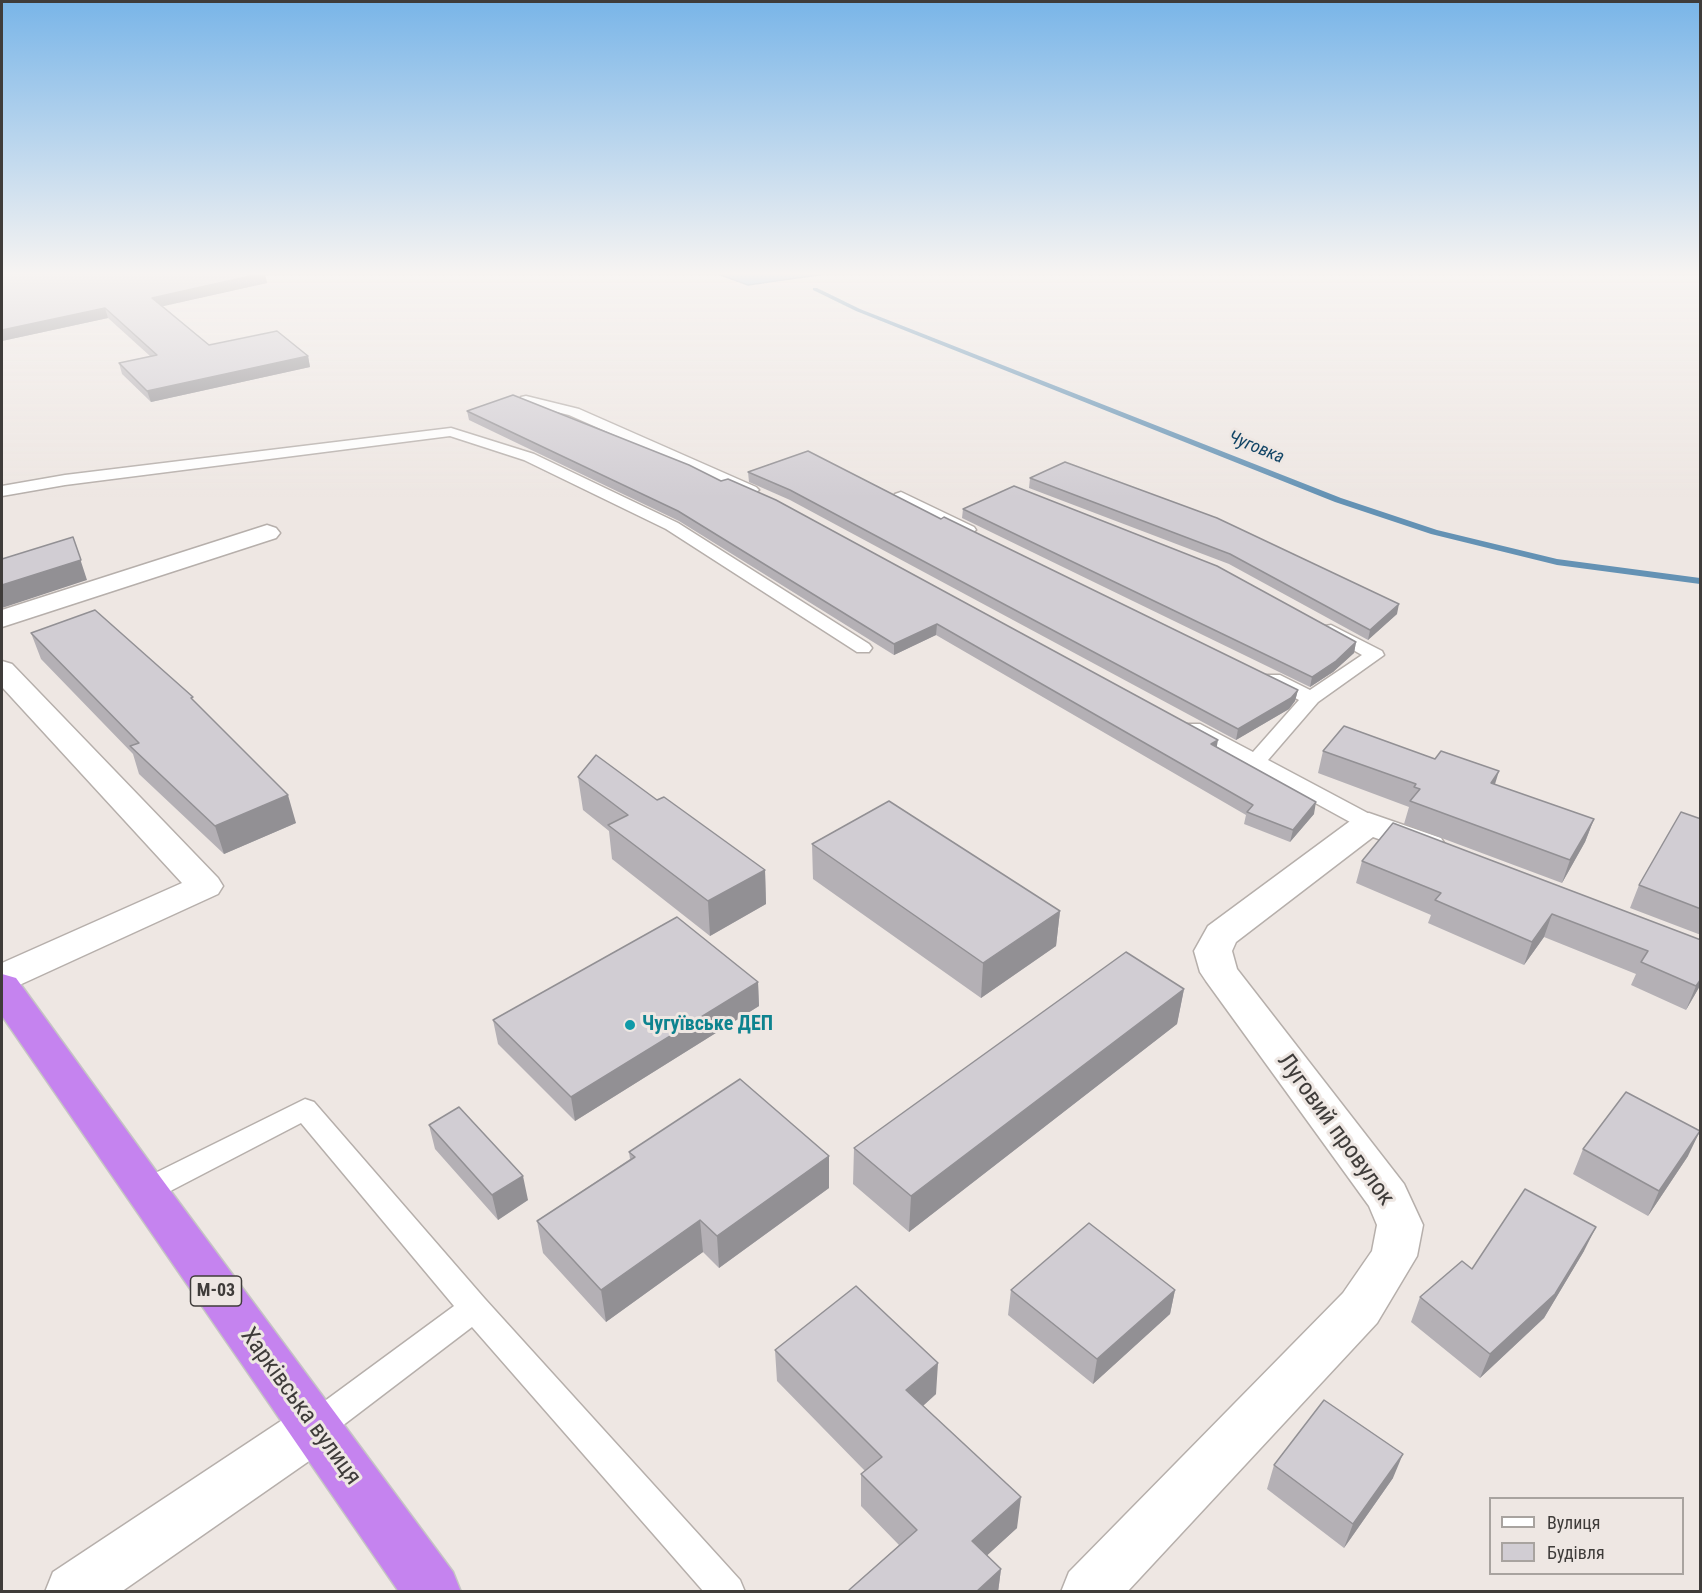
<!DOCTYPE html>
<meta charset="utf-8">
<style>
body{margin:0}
#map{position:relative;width:1702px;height:1593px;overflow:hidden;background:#eee7e3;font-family:"Roboto Condensed",sans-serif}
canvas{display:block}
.frame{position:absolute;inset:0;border:3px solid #3f3c3a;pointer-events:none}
.legend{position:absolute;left:1489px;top:1497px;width:195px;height:78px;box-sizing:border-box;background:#eee7e3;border:2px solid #a8a39f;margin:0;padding:8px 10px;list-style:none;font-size:18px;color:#3f3c3a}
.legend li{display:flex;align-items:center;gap:12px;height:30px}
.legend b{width:30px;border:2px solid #a8a39f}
</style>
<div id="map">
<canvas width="1702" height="1593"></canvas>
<div class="frame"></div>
<ul class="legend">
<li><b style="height:8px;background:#fff"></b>Вулиця</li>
<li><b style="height:16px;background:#d1cdd3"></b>Будівля</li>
</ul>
</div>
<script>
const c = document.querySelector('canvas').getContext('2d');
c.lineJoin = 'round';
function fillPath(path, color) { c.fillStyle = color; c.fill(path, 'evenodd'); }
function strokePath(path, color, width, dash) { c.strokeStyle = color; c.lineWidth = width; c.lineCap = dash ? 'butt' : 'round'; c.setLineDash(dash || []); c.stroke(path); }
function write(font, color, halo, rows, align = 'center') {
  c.font = font + ' "Roboto Condensed",sans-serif'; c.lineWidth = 6; c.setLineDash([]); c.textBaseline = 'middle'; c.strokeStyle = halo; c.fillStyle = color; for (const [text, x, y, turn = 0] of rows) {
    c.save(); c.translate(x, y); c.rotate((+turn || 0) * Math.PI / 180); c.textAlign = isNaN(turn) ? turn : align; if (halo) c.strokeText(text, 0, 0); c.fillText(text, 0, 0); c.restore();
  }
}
const water = new Path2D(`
 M 718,274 L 825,274 L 748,285 Z`);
fillPath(water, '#74b7e8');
strokePath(water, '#6492b4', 1.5);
fillPath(new Path2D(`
 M 813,288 L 817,288 L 860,309 L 1341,498 L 1437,530 L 1557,559 L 1700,578 L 1700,584 L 1557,565 L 1431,534 L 1335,502 L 856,311 L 813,290 Z`), '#6492b4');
const lane = new Path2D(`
 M 526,396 L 579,409 L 756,487 L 759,490 L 751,495 L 746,493 L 569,415 L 521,403 L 519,400 L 521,397 Z
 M 451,428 L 534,454 L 678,523 L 869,644 L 872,648 L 869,652 L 857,652 L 666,529 L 524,460 L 450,436 L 65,485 L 2,496 L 2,486 L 65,475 Z
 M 901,492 L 974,527 L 976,530 L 968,535 L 962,533 L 895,500 L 893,497 L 895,494 Z
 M 1331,625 L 1382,651 L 1384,655 L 1318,702 L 1268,760 L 1377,818 L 1380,823 L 1377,828 L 1369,830 L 1361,828 L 1186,732 L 1183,728 L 1186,724 L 1200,724 L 1253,752 L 1299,700 L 1266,683 L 1264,679 L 1266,675 L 1280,675 L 1310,690 L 1362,655 L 1325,634 L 1322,630 L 1325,626 Z
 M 305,1099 L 314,1102 L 485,1299 L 740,1580 L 745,1592 L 704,1592 L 472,1327 L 325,1439 L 314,1443 L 303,1439 L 298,1428 L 303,1417 L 454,1306 L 301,1123 L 155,1199 L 145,1202 L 135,1199 L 131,1191 L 135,1183 Z`);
const street = new Path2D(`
 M 267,525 L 276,528 L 280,533 L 276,538 L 2,627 L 2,610 Z
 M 2,661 L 12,664 L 218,878 L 223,886 L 218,894 L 15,987 L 2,991 L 2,963 L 182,883 L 2,687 Z
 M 1369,813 L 1441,838 L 1446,846 L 1441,854 L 1429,857 L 1373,837 L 1236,942 L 1232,951 L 1237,969 L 1404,1184 L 1423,1225 L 1417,1256 L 1377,1323 L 1127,1592 L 1061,1592 L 1069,1572 L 1343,1293 L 1372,1251 L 1377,1225 L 1369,1206 L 1206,981 L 1200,972 L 1194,951 L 1208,926 L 1357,816 Z
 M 314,1404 L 332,1411 L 339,1428 L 332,1445 L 121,1592 L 45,1592 L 53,1572 L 296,1411 Z`);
const highway = new Path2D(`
 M 2,974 L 16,978 L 161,1178 L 453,1572 L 461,1592 L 399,1592 L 2,1016 Z`);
strokePath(lane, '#b6afab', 3);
strokePath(street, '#b6afab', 3);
strokePath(highway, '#c5c4c4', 3);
fillPath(lane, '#fff');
fillPath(street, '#fff');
fillPath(highway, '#c583ef');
fillPath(new Path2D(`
 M 2,274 L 265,274 L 267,283 L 163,306 L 209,345 L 308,356 L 310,367 L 151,402 L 122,374 L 119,363 L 150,356 L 108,318 L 2,341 Z
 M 467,411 L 1217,747 L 1314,814 L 1290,842 L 1244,824 L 1246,815 L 936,635 L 894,655 L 679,521 L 469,420 Z
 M 748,472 L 941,519 L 1298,690 L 1295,701 L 1289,709 L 1236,740 L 790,500 L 749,482 Z
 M 1030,478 L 1397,614 L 1368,640 L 1229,564 L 1029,488 Z
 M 963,509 L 1356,642 L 1354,653 L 1333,672 L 1310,687 L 962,518 Z
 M 31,633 L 194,701 L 296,823 L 224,854 L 139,774 L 133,754 L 41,659 Z
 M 1323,751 L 1495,785 L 1594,819 L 1585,842 L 1562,883 L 1404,824 L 1409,807 L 1318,773 Z
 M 578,777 L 657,800 L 765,870 L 766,904 L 710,936 L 612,859 L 609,831 L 583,810 Z
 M 1701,819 L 1701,935 L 1630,908 L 1639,885 Z
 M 812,844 L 1060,911 L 1056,946 L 981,998 L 813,879 Z
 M 1362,861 L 1701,940 L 1701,984 L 1686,1010 L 1631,985 L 1636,974 L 1544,937 L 1524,965 L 1428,923 L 1431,915 L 1356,883 Z
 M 758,982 L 759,1006 L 575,1121 L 498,1044 L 493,1020 Z
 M 1184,989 L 1177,1024 L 909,1232 L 853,1184 L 854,1148 Z
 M 429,1125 L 528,1200 L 498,1220 L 435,1149 Z
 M 1583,1149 L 1688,1156 L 1648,1216 L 1573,1174 Z
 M 629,1152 L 829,1156 L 829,1188 L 719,1268 L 703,1252 L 606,1322 L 543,1253 L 537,1221 L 630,1159 Z
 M 1584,1251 L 1544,1318 L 1480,1378 L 1411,1322 L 1420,1297 L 1472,1269 Z
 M 1011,1290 L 1175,1290 L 1170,1314 L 1093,1384 L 1008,1315 Z
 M 775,1350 L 936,1394 L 923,1406 L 1017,1528 L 987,1555 L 1001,1569 L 998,1592 L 849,1592 L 849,1590 L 899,1545 L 861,1506 L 861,1474 L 865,1471 L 777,1381 Z
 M 1274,1465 L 1393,1478 L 1344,1548 L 1267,1489 Z`), '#b4b0b5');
fillPath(new Path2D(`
 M 259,274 L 265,274 L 267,283 L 155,308 L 152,298 Z
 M 105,308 L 108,318 L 2,341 L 2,330 Z
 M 308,356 L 310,367 L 151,402 L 147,391 Z
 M 73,537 L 87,580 L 2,608 L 2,585 Z
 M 1399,604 L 1397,614 L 1368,640 L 1370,630 Z
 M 937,624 L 936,635 L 894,655 L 894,644 Z
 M 1356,642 L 1354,653 L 1333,672 L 1310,687 L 1312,677 Z
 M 1298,690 L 1295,701 L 1289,709 L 1236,740 L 1238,729 Z
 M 1218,740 L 1216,751 L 1211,744 Z
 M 1499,771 L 1492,794 L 1491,783 Z
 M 288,795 L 296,823 L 224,854 L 215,826 Z
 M 1316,802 L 1314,814 L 1290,842 L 1293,830 Z
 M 1594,819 L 1585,842 L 1562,883 L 1570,860 Z
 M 765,870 L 766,904 L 710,936 L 708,901 Z
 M 1060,911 L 1056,946 L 981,998 L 983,963 Z
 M 1552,914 L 1544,937 L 1524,965 L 1532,942 Z
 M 1701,979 L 1701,984 L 1686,1010 L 1696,986 Z
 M 758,982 L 759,1006 L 575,1121 L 571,1097 Z
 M 1184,989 L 1177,1024 L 909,1232 L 911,1196 Z
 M 1700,1131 L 1688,1156 L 1648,1216 L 1659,1191 Z
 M 829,1156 L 829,1188 L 719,1268 L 717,1236 Z
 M 523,1176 L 528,1200 L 498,1220 L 492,1195 Z
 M 700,1220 L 703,1252 L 606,1322 L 601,1290 Z
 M 1596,1227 L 1584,1251 L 1544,1318 L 1480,1378 L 1490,1354 Z
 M 1175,1290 L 1170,1314 L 1093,1384 L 1097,1359 Z
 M 938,1363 L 936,1394 L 905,1422 L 906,1390 Z
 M 1403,1454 L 1393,1478 L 1344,1548 L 1353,1524 Z
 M 1021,1497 L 1017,1528 L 969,1572 L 972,1541 Z
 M 1001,1569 L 998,1592 L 976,1592 Z`), '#929094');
const building = new Path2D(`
 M 2,274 L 259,274 L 152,298 L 209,345 L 277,331 L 308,356 L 147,391 L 119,363 L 157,355 L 105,308 L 2,330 Z
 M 513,395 L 689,465 L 721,481 L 728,479 L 776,500 L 1218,740 L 1211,744 L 1316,802 L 1293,830 L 1247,812 L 1253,805 L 937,624 L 894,644 L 678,511 L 467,411 Z
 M 808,451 L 941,519 L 944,517 L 1298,690 L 1291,698 L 1238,729 L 790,490 L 748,472 Z
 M 1065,462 L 1217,518 L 1399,604 L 1370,630 L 1230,554 L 1030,478 Z
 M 1014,486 L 1217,566 L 1356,642 L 1336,661 L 1312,677 L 963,509 Z
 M 73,537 L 81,560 L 2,585 L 2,559 Z
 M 95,610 L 193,697 L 191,698 L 288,795 L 215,826 L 130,746 L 139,743 L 31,633 Z
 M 1344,726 L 1435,759 L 1441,751 L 1499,771 L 1491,783 L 1594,819 L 1570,860 L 1410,801 L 1420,789 L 1414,787 L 1416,784 L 1323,751 Z
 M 596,755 L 657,800 L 664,797 L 765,870 L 708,901 L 608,825 L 628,815 L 578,777 Z
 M 889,801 L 1060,911 L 983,963 L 812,844 Z
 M 1681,812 L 1701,819 L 1701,909 L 1639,885 Z
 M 1393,823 L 1701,940 L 1701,979 L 1696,986 L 1641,962 L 1648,951 L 1552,914 L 1532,942 L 1435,900 L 1441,893 L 1362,861 Z
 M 677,917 L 758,982 L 571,1097 L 493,1020 Z
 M 1126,952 L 1184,989 L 911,1196 L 854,1148 Z
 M 740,1079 L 829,1156 L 717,1236 L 700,1220 L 601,1290 L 537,1221 L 635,1157 L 629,1152 Z
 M 1626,1092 L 1700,1131 L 1659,1191 L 1583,1149 Z
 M 459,1107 L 523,1176 L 492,1195 L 429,1125 Z
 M 1525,1189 L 1596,1227 L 1555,1294 L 1490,1354 L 1420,1297 L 1462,1261 L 1472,1269 Z
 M 1089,1223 L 1175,1290 L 1097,1359 L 1011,1290 Z
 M 856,1286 L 938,1363 L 906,1390 L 1021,1497 L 972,1541 L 1001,1569 L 976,1592 L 850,1592 L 849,1590 L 917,1530 L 861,1474 L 882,1457 L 775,1350 Z
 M 1324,1400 L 1403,1454 L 1353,1524 L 1274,1465 Z`);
fillPath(building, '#d1cdd3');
strokePath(building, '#929094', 1.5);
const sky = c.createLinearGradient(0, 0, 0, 497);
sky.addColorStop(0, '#79b5e8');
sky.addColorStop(0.55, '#f7f4f2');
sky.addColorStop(1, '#f7f4f200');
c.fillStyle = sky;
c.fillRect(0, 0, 1702, 497);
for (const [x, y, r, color] of [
 [630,1025,6,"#0f9aa8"]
]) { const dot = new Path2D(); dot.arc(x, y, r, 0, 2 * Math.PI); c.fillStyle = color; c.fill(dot); strokePath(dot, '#eee7e3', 2); }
write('italic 18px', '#124566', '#eee7e3', [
 ["Чуговка",1256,448,22]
]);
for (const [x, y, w] of [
 [216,1291,51]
]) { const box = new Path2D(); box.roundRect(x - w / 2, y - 15, w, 30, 4.5); c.fillStyle = '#eee7e3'; c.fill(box); strokePath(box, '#3f3c3a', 1.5); }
write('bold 18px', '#3f3c3a', null, [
 ["М-03",216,1291]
]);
write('bold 20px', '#0d838f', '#eee7e3', [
 ["Чугуївське ДЕП",642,1025]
], 'left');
write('24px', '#3f3c3a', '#eee7e3', [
 ["Луговий провулок",1335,1130,54],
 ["Харківська вулиця",300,1407,54]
]);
</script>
